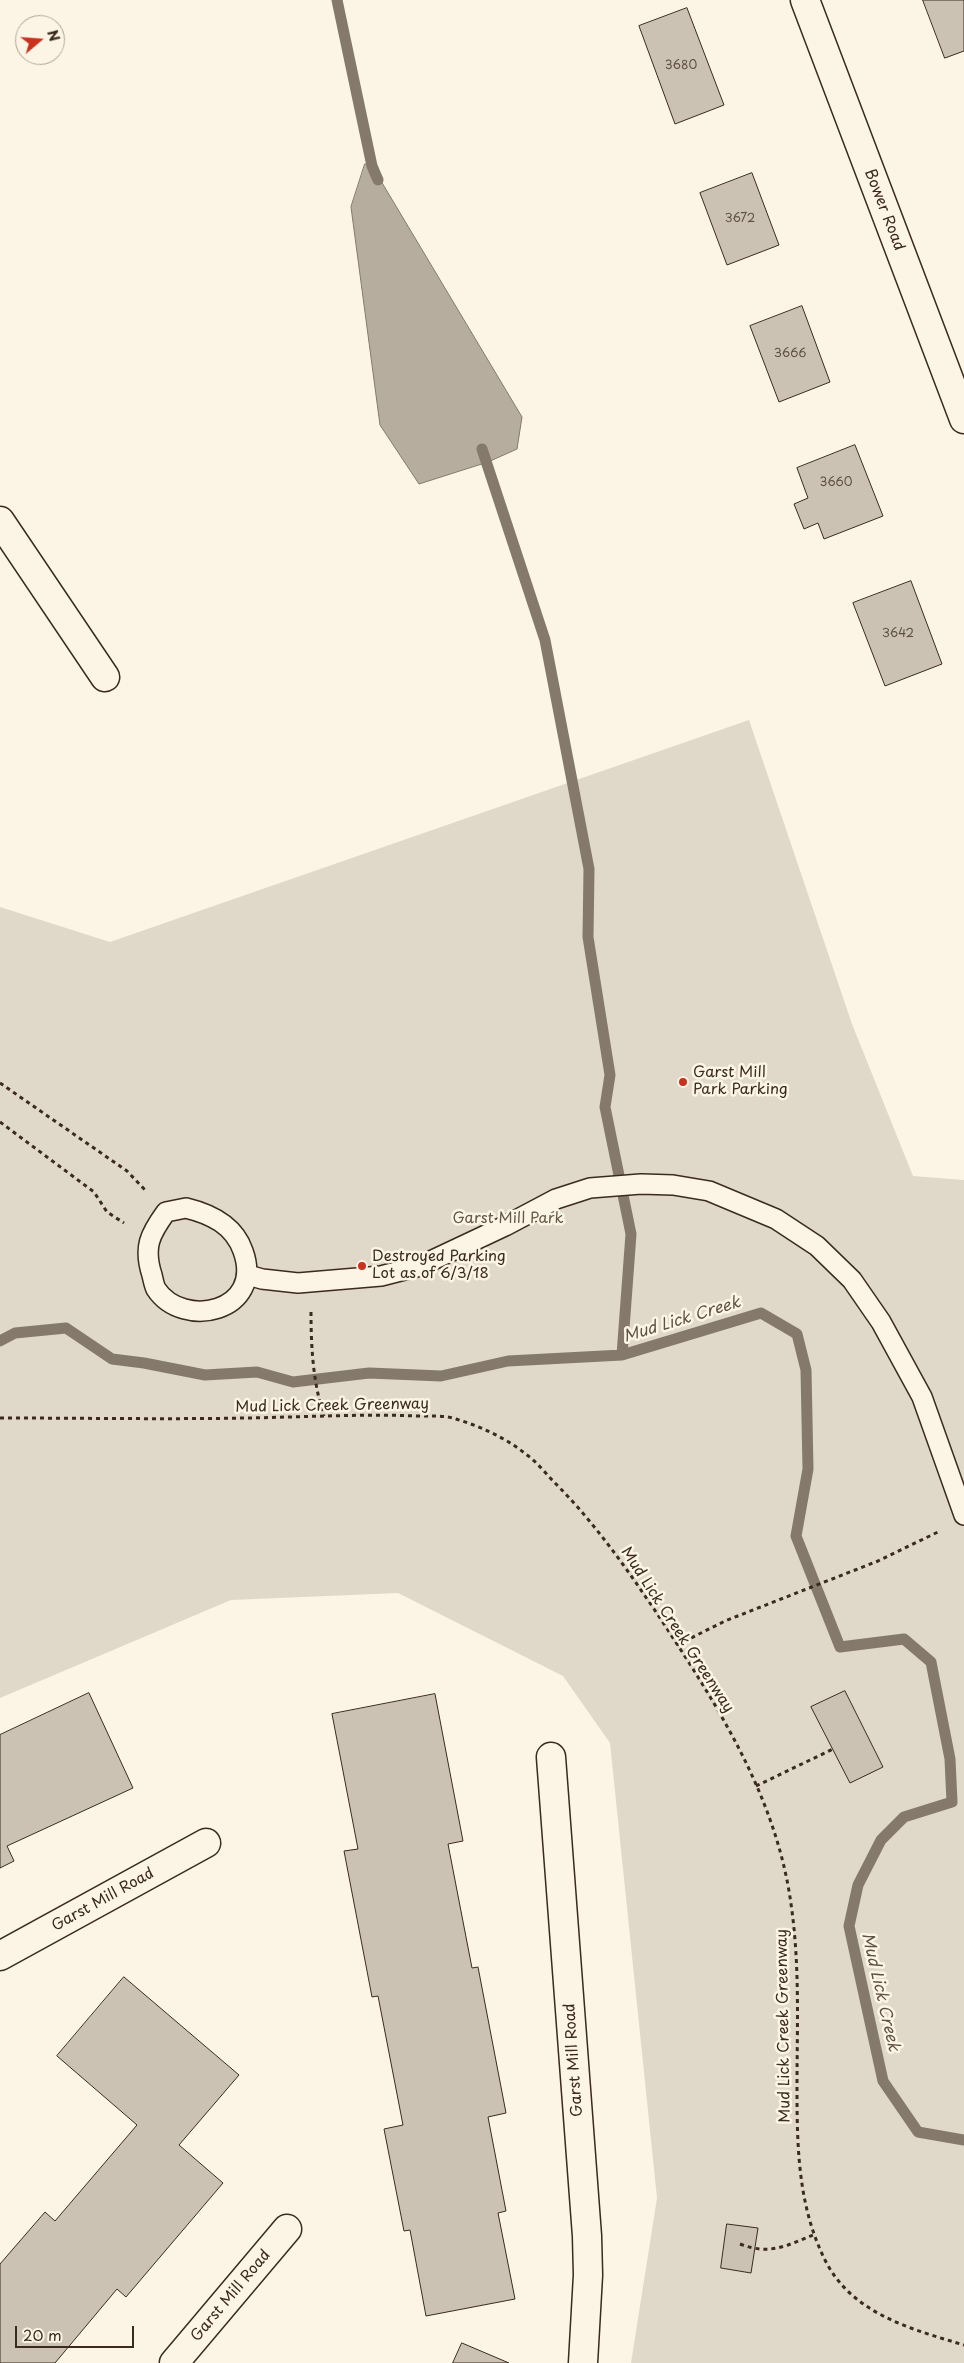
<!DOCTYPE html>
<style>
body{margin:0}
#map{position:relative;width:964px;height:2363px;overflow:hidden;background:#fcf5e5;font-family:"Playpen Sans",sans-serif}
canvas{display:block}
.north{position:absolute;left:15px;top:15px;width:50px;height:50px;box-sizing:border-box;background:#fcf5e5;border:1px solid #afa495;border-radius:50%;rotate:72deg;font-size:14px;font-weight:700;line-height:20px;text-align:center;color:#3b2a1e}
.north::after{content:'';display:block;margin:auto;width:18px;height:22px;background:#c8321e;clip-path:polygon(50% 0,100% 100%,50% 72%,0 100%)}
.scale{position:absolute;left:15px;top:2326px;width:119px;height:22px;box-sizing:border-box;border:2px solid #3b2a1e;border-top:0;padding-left:6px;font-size:15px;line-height:18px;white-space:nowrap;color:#3b2a1e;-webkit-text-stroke:4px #fcf5e5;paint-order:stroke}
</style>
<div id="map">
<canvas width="964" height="2363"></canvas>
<div class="north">N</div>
<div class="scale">20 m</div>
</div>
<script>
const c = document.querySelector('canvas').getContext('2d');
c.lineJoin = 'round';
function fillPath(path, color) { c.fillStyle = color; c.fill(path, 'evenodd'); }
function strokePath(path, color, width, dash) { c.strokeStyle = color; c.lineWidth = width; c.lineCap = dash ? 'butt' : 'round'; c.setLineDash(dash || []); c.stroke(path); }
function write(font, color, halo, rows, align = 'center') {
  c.font = font + ' "Playpen Sans",sans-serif'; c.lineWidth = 5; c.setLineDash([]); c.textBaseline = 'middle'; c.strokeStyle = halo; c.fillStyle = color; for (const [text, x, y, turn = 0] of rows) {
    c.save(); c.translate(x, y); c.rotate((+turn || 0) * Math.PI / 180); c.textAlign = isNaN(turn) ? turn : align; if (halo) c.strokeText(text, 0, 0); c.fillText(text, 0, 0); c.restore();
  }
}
fillPath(new Path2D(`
 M 749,720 L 852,1024 L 913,1176 L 964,1180 L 964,2363 L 631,2363 L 657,2198 L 610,1743 L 563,1676 L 398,1593 L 231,1600 L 0,1698 L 0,907 L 110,942 Z`), '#e0d8c8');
const water = new Path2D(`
 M 365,164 L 372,166 L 522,417 L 517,449 L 488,462 L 419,484 L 380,425 L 351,207 Z`);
fillPath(water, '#b7ad9e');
strokePath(water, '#85796b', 1);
strokePath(new Path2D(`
 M 337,0 L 372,166 L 378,180
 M 482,449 L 545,640 L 589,869 L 588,937 L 610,1075 L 605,1107 L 631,1234 L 622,1355
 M 0,1341 L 15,1333 L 66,1328 L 112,1359 L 144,1363 L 205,1375 L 257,1372 L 293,1382 L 369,1373 L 441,1376 L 508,1361 L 622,1355 L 761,1313 L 797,1334 L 806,1370 L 808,1469 L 796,1536 L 840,1647 L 904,1639 L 931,1662 L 950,1759 L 952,1802 L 904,1817 L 881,1840 L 858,1885 L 849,1926 L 883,2081 L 918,2132 L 964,2140`), '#85796b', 11);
const building = new Path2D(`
 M 923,0 L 964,0 L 964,51 L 945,58 Z
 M 687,8 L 724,105 L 675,124 L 639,26 Z
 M 752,173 L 779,245 L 727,265 L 700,193 Z
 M 802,306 L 830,382 L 779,402 L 750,326 Z
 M 855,445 L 883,516 L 824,539 L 818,523 L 804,529 L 794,504 L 808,498 L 797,468 Z
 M 911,581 L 942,664 L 885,686 L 853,603 Z
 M 845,1691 L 883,1767 L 850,1783 L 811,1707 Z
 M 89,1693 L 133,1788 L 7,1846 L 14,1861 L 0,1868 L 0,1735 Z
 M 435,1694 L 463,1841 L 448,1844 L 472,1968 L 478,1967 L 506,2113 L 488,2117 L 506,2211 L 498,2213 L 515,2299 L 426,2316 L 410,2230 L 404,2231 L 384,2129 L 403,2125 L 378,1996 L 372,1997 L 344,1851 L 358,1849 L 332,1714 Z
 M 124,1977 L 239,2075 L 179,2145 L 223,2183 L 126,2297 L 117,2289 L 55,2363 L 0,2363 L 0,2264 L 45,2212 L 55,2221 L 137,2125 L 57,2056 Z
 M 727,2224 L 758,2228 L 751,2273 L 721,2268 Z
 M 462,2343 L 509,2363 L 453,2363 Z`);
fillPath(building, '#ccc2b3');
strokePath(building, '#3b2a1e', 1);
const service = new Path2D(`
 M 186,1208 C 211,1214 234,1225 243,1251 C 265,1312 183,1330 156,1289 C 154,1285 153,1279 152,1275 C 143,1247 150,1234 166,1212 Z
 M 248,1275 L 262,1279 L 298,1283 L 381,1276 L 420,1266 L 505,1226 L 556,1199 L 590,1188 L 641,1184 L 673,1185 L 709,1191 L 776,1219 L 817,1246 L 852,1280 L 881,1322 L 922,1397 L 964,1515`);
const minor = new Path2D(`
 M 805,0 L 964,419
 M 0,521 L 105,677
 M 551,1757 L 587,2236 L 588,2275 L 583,2363
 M 0,1956 L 206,1843
 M 174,2363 L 287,2229`);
strokePath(service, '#3b2a1e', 22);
strokePath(minor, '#3b2a1e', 31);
strokePath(new Path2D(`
 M 0,1083 L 127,1171 L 146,1191
 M 0,1122 L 94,1192 L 107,1212 L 124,1223
 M 311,1312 C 311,1347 313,1383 324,1416
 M 0,1418 C 96,1418 192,1420 288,1417 C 331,1416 374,1414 416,1416 C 430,1416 444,1415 456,1419 C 482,1427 506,1438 527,1455 C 538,1463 546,1474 555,1483 C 593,1521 624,1565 654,1609 C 714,1700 776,1794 791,1904 C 800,1965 797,2027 797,2088 C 797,2147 798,2206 825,2260 C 852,2314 911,2329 964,2345
 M 677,1645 L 725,1621 L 878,1561 L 940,1531
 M 756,1786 L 833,1749
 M 740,2244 C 771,2256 787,2245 816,2234`), '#3b2a1e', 3, [4, 4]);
strokePath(service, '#fcf5e5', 19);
strokePath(minor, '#fcf5e5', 28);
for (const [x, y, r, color] of [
 [683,1082,5,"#c8321e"],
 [362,1266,5,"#c8321e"]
]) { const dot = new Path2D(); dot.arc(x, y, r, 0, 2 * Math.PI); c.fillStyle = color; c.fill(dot); strokePath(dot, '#fcf5e5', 2); }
write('12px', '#5f5043', null, [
 ["3680",681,66],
 ["3672",740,219],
 ["3666",790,354],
 ["3660",836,483],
 ["3642",898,634]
]);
write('15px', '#3b2a1e', '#fcf5e5', [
 ["Bower Road",884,210,69],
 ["Mud Lick Creek Greenway",332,1406,-1],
 ["Mud Lick Creek Greenway",677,1630,57],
 ["Garst Mill Road",103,1900,-29],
 ["Mud Lick Creek Greenway",784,2026,-91],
 ["Garst Mill Road",574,2060,-94],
 ["Garst Mill Road",231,2296,-50]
]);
write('15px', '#3b2a1e', '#fcf5e5', [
 ["Garst Mill",693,1073],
 ["Park Parking",693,1090],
 ["Destroyed Parking",372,1257],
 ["Lot as of 6/3/18",372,1274]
], 'left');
write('15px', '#645648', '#fcf5e5', [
 ["Garst Mill Park",508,1219]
]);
write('italic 16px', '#605144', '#fcf5e5', [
 ["Mud Lick Creek",682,1320,-17],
 ["Mud Lick Creek",880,1992,77]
]);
</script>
